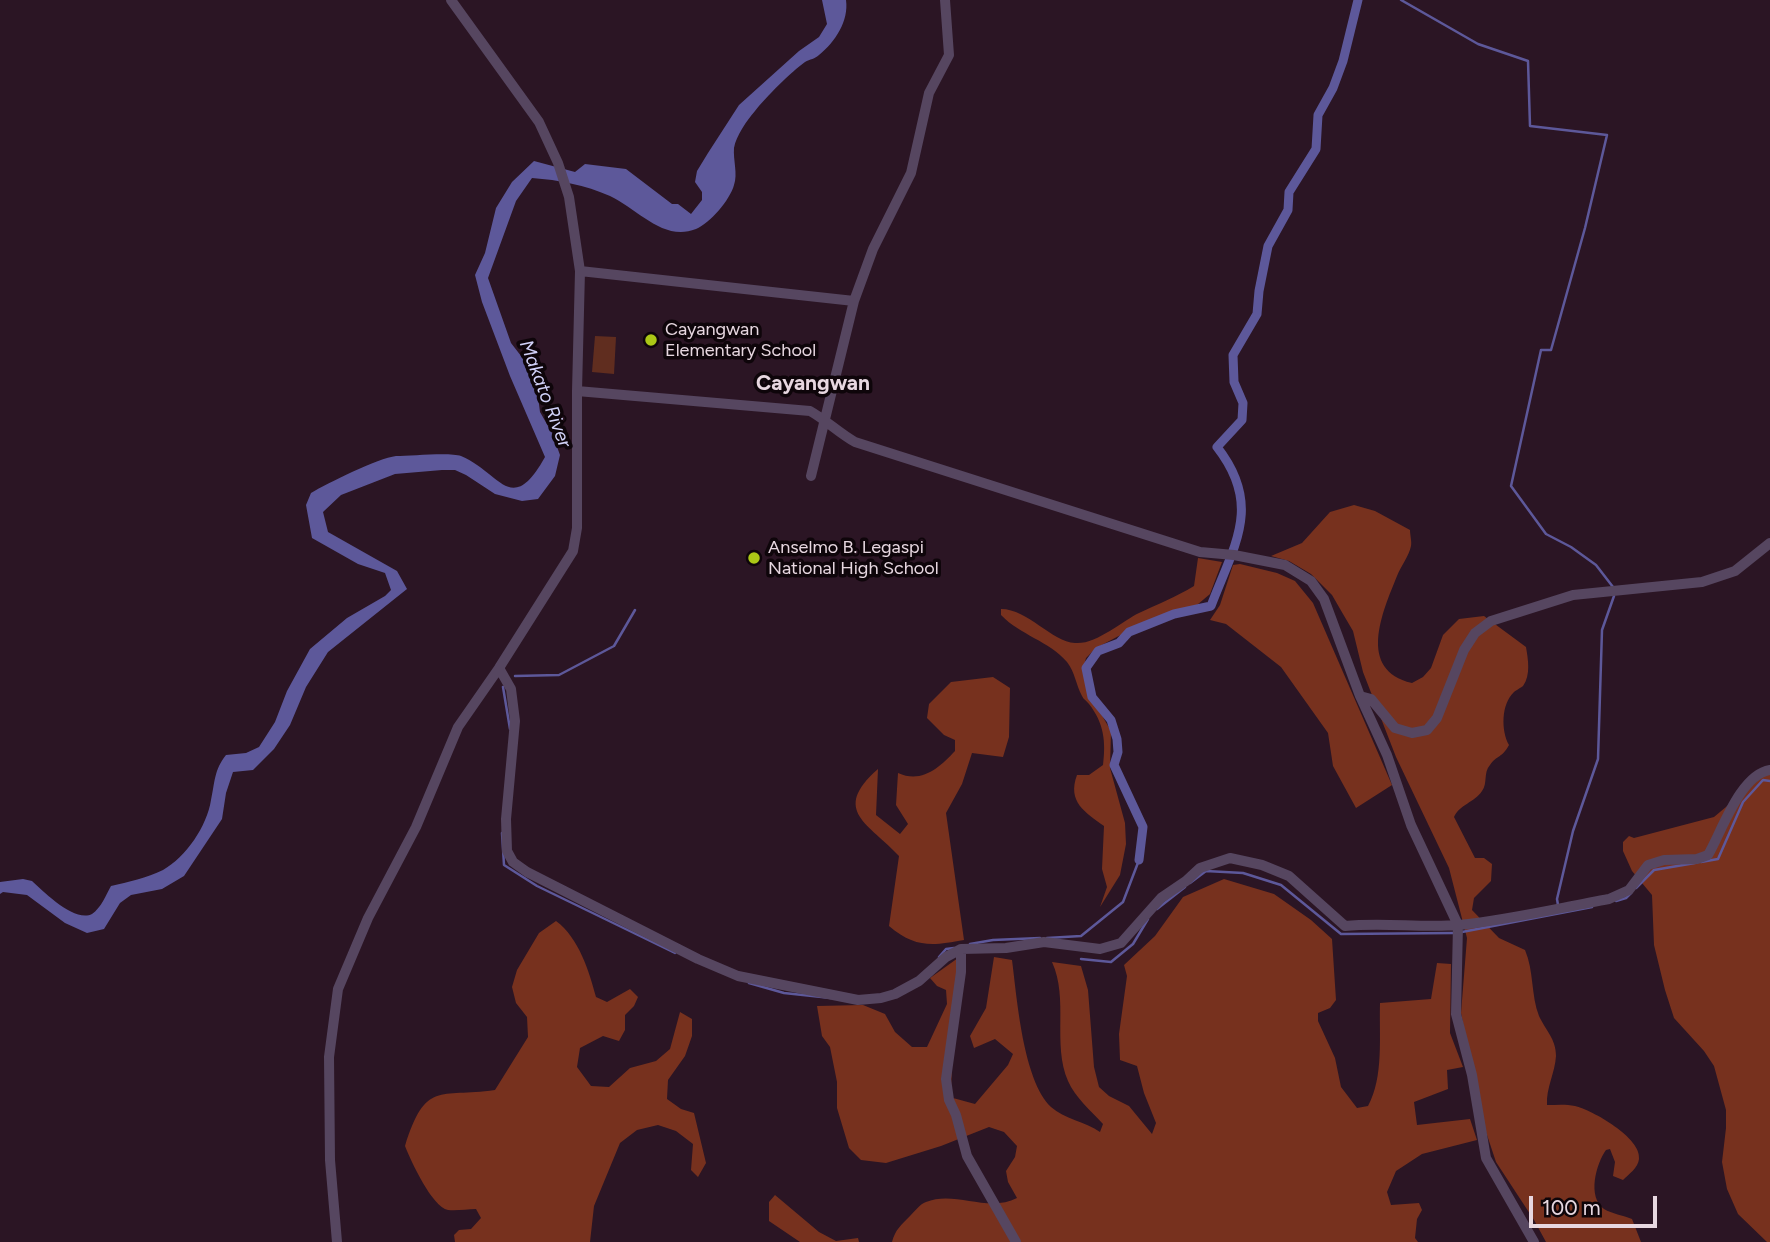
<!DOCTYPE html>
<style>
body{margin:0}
#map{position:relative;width:1770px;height:1242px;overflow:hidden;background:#2b1524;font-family:Figtree,sans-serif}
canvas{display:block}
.scale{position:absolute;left:1529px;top:1196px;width:128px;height:32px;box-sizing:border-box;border:4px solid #e7d7e0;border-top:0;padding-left:9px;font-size:21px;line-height:24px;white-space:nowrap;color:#e7d7e0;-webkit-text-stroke:5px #0e050a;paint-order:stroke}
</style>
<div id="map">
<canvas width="1770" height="1242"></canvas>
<div class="scale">100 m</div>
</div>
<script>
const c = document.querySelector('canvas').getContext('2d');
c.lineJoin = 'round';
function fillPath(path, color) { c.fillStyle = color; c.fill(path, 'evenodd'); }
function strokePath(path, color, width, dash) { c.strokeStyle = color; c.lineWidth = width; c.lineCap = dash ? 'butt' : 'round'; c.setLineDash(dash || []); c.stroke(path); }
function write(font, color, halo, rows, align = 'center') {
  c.font = font + ' Figtree,sans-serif'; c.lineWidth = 7; c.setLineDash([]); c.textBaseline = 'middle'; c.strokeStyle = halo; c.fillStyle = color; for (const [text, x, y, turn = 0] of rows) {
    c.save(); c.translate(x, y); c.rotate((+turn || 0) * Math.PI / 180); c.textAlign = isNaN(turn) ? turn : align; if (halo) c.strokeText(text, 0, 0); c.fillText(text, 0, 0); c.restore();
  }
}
fillPath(new Path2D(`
 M 595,336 L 616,337 L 614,374 L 592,372 Z`), '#602d1f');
fillPath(new Path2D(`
 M 1354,505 L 1375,511 L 1410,530 C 1410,535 1412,542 1411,546 C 1409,556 1401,566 1397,576 C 1382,613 1357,670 1412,683 L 1423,677 L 1431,668 L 1443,635 L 1459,619 L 1484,616 L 1526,647 C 1528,659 1531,675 1523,686 C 1522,687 1515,691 1514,692 C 1501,704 1501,731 1509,745 C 1502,758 1497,755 1490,765 C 1483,773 1488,783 1482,791 C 1474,803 1460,804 1454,817 L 1475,858 L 1484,858 L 1492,864 L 1491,881 L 1474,898 L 1472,910 L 1499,938 L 1525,950 C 1534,971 1531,996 1539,1016 C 1546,1031 1556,1039 1556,1056 C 1555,1073 1546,1088 1547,1105 C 1556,1105 1566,1104 1575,1106 C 1592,1110 1642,1138 1639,1159 C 1638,1168 1629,1174 1623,1180 L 1613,1176 L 1615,1162 L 1610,1149 L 1606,1150 C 1596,1164 1587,1197 1604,1209 C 1612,1214 1623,1215 1632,1219 L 1641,1242 L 1546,1242 L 1534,1220 L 1496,1162 L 1482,1120 L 1461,1013 L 1467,938 L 1449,868 L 1396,757 L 1363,672 L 1353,631 L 1343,614 L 1332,595 L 1311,574 L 1289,561 L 1271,556 L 1302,543 L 1330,512 Z
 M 1198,558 L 1222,562 L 1210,594 L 1197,605 L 1149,620 L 1096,648 L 1086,658 L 1083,669 L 1087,690 L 1111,731 L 1110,768 L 1125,823 L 1126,844 L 1120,875 L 1100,907 L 1107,887 L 1102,869 L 1104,826 C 1085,812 1067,802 1077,775 L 1089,775 L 1103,765 C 1106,742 1104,723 1089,704 C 1086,700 1084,700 1082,696 C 1076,685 1075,672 1067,662 C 1049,641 1020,635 1001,615 L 1001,609 C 1028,609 1052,642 1075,643 C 1096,645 1122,621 1139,613 C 1158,604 1176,597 1194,586 Z
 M 1240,564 L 1277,573 L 1295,581 L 1313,603 L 1392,785 L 1356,808 L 1333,766 L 1328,733 L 1281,667 L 1226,624 L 1210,620 L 1220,605 L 1233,565 Z
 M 993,677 L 1010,688 L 1009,737 L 1003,757 L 972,753 L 962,784 L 946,813 L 964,940 C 932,946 915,948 889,926 L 899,856 C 870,824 830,811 878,769 L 876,815 L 900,834 L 908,824 L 896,805 L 898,773 C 922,784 940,767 955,751 L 955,740 L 944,735 L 927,718 L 929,704 L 951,682 Z
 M 1770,774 L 1770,1242 L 1767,1242 L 1738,1214 L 1727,1189 L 1722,1162 L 1726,1128 L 1726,1110 L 1714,1066 L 1704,1051 L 1674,1018 L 1665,990 L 1654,945 L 1652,895 L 1632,871 L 1623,851 L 1623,842 L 1629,836 L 1634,838 L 1714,817 L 1763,776 Z
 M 1224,879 L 1274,894 L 1311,920 L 1332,939 L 1336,1000 L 1330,1008 L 1318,1013 L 1318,1021 L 1335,1058 L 1341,1087 L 1357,1108 L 1368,1106 C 1384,1077 1379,1036 1380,1003 L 1431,999 L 1437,963 L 1451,964 L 1450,1033 L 1463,1067 L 1447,1070 L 1448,1089 L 1414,1102 L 1417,1125 L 1470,1119 L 1477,1140 L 1422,1154 L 1396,1171 L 1387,1192 L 1391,1205 L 1419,1203 L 1422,1210 L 1417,1219 L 1415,1238 L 1418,1242 L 892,1242 C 895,1230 901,1225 910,1216 C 915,1211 920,1204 926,1202 C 954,1190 988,1213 1017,1198 L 1008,1182 L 1006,1171 L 1015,1157 L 1017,1146 L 1004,1132 L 989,1127 L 941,1146 L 886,1163 L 861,1160 L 849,1148 L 837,1108 L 837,1082 L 830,1047 L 822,1036 L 817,1006 L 863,1005 L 885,1014 L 895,1032 L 912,1047 L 927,1047 L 947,1004 L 946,990 L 937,986 L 930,978 L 958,958 L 951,1087 L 953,1098 L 975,1104 L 1008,1065 L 1013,1054 L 995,1039 L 974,1048 L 970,1036 L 986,1008 L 994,957 L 1012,960 C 1017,998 1023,1080 1051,1107 C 1064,1119 1086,1122 1100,1132 L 1103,1124 C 1091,1111 1075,1097 1068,1081 C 1052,1044 1069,999 1052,962 L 1081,966 L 1088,990 L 1094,1067 L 1099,1087 L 1109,1096 L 1129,1106 L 1152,1134 L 1156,1123 L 1144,1093 L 1137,1066 L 1120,1060 L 1119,1034 L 1127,976 L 1124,965 L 1155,936 L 1183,897 Z
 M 556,921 C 579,938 589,971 596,997 L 607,1002 L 630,989 L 638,997 L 634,1006 L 625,1015 L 625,1030 L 619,1041 L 603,1036 L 580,1048 L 577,1067 L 591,1086 L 609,1087 L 630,1068 L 656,1061 L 670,1049 L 680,1012 L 692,1019 L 692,1036 L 685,1056 L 668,1080 L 667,1099 L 681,1109 L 694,1113 L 706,1163 L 698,1177 L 691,1170 L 693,1144 L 676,1131 L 658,1125 L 637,1130 L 620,1143 L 594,1206 L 590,1242 L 455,1242 L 454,1235 L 459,1230 L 471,1229 L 481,1218 L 476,1209 C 467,1209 457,1211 448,1210 C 432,1207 411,1161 405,1146 C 426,1080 438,1098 495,1090 L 528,1037 L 527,1017 L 516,1003 L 512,987 L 517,970 L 539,933 Z
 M 775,1195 L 819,1232 L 836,1241 L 858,1238 L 859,1242 L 800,1242 L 769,1221 L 769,1202 Z`), '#77311e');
fillPath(new Path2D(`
 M 822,0 L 846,0 C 849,21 835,42 819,55 C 815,59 810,59 805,62 C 792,71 765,98 755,111 C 747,120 736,136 734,148 C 733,160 738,174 734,185 C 730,200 710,223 696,229 C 663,242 638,209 610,196 C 585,185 559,180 532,178 L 516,201 L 488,278 L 511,343 L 535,374 L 540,412 L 552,433 L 560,455 L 555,476 L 538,499 L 522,501 L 495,494 L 466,475 L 455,470 L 442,470 L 395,474 L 341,495 L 323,512 L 328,532 L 397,571 L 407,589 L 328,652 L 306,687 L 290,725 L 274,749 L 253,770 L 233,772 L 226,793 L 222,819 L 184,876 L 162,889 L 131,895 L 120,903 L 104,929 L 87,933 L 65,923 L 27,895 L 3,892 L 0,894 L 0,882 L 23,879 L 32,881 C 44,892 75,923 92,914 C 101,908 106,895 111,886 C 128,882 147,878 163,870 C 186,857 207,826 211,800 C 215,782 214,770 226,755 L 246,753 L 259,747 L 275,722 L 287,691 L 310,649 L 347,618 L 385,596 L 391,590 L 385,573 L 358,564 L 312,538 L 306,505 L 311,493 C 328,483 378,458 396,456 C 410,456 450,452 461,456 C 500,472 511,518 545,457 L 510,376 L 482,302 L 475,275 L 485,253 L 496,208 L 512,182 L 534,161 L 575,172 L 585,164 L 626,169 L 672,204 L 678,204 L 691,214 L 702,200 L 702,192 L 695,182 L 697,171 L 708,153 L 739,105 L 799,51 L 819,37 L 827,24 Z`), '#5d589a');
strokePath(new Path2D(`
 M 1401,0 L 1478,44 L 1528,61 L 1530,126 L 1607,135 L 1585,228 L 1551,350 L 1541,350 L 1511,486 L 1546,534 L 1571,547 L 1596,565 L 1613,587
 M 515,676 L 559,675 L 614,646 L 635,610
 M 503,687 L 510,729
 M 502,833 L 504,865 L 537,886 L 675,953
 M 1701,862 L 1718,859 L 1743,802 L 1763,780 L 1770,781
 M 1190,883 L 1206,871 L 1243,873 L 1281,885 L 1341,934 L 1454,933
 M 1636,888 L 1654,870 L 1695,863
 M 1616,901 L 1626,898 L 1631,893
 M 1558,905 L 1557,899 L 1573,831 L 1598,759 L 1602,630 L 1614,596
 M 1157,909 L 1185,887
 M 1462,932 L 1592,907
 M 1047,938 L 1081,936 L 1123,902 L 1139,860
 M 970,944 L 993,940 L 1040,938
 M 939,957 L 946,949 L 954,948
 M 1081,959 L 1111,962 L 1133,944 L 1148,919
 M 749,983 L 784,993 L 831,998`), '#5d589a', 2.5);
strokePath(new Path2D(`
 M 1139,860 L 1143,827 L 1114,765 L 1118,752 L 1117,739 L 1111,720 L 1092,697 L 1086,668 L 1098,651 L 1119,643 L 1129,632 L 1174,614 L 1211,606 C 1234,545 1263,506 1217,447 L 1242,420 L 1243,403 L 1234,382 L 1233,355 L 1257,314 L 1259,291 L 1268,246 L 1288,210 L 1289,192 L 1316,149 L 1318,115 L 1333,88 L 1343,61 L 1358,0`), '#5d589a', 9);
strokePath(new Path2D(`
 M 580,271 L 854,301
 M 577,391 L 810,411 C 826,420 839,433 855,442 L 1200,552 L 1234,555 L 1285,565 L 1311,581 L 1324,599 L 1360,696 L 1387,755 L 1411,825 L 1458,925 L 1456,1014 L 1472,1075 L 1486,1158 L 1534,1242
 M 811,476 L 854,301 L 873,249 L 911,173 L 929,93 L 949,55 L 945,0
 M 499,668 L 511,689 L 515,721 L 506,819 L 507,851 L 513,862 L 527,872 L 698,959 L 738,976 L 858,1000 L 881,998 L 895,994 L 919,981 L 946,957 L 961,949 L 1006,948 L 1044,942 L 1100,949 L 1121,943 L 1161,898 L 1186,881 L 1200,868 L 1230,858 L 1262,865 L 1289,876 L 1345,926 C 1383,922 1421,928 1459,925 C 1509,920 1559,908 1609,899 L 1629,890 L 1648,865 L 1664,860 L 1697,859 L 1708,855 C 1722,831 1740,775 1770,770
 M 1360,696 L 1371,699 L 1395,728 L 1412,733 L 1427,730 L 1437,718 L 1464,650 L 1475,633 L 1491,621 L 1573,595 L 1702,582 L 1735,571 L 1770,543
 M 961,949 L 961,972 L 946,1079 L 949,1100 L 956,1115 L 967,1156 L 1016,1242
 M 337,1242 L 330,1160 L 329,1057 L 338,989 L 368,918 L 416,827 L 458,727 L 499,668 L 573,551 L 577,528 L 577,391 L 580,271 L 569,197 L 558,163 L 539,122 L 451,0`), '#564660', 10);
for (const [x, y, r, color] of [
 [651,340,7,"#abc716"],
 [754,558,7,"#abc716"]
]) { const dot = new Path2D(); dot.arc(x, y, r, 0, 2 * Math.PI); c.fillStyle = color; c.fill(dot); strokePath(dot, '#0e050a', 2.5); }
write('18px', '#e7d7e0', '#0e050a', [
 ["Cayangwan",665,330],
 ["Elementary School",665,351],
 ["Anselmo B. Legaspi",768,548],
 ["National High School",768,569]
], 'left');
write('italic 19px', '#d1d1f8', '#0e050a', [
 ["Makato River",545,394,69]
]);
write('bold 21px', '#e7d7e0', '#0e050a', [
 ["Cayangwan",813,384]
]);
</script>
